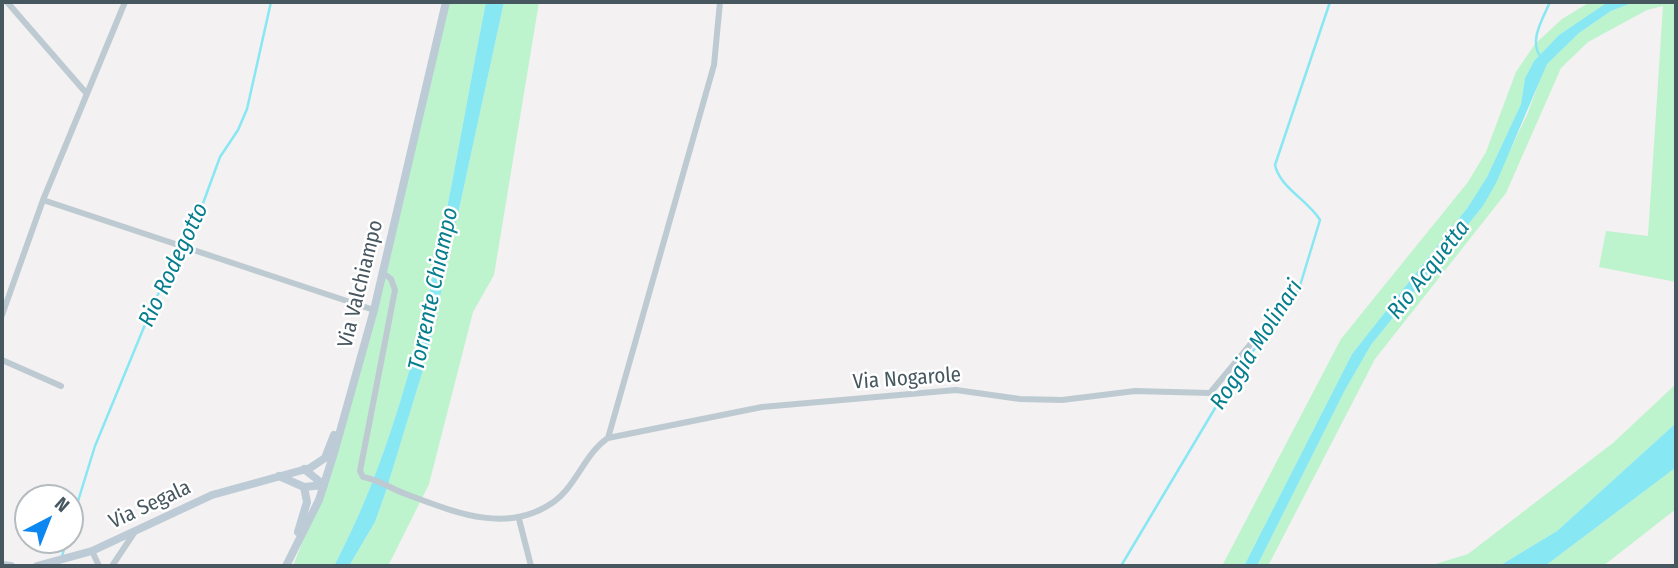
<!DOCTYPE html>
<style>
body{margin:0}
#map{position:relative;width:1678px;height:568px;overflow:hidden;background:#f3f1f1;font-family:"Fira Sans Condensed",sans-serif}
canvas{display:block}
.frame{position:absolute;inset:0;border:4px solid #475760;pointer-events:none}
.north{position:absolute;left:14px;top:484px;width:70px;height:70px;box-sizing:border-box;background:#fff;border:2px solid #b5bcbf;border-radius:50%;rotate:42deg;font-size:19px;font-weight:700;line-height:28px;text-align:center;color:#475760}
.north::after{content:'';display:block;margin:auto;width:24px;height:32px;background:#0c87f2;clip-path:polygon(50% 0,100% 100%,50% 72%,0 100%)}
</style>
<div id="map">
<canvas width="1678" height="568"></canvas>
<div class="frame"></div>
<div class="north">N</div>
</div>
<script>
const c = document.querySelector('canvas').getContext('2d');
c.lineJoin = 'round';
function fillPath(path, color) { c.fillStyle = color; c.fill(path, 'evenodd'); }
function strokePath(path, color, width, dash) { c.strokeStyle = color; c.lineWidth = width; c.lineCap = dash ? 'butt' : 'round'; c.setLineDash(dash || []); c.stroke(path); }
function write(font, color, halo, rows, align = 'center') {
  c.font = font + ' "Fira Sans Condensed",sans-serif'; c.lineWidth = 5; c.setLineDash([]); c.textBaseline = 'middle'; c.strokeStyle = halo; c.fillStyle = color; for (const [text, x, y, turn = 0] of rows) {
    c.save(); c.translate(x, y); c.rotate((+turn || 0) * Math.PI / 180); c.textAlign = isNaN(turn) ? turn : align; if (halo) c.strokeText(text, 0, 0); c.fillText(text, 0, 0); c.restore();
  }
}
fillPath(new Path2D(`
 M 446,2 L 486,2 C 449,187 423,399 334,566 L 293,566 L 334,462 Z
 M 504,2 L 539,2 L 494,275 L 473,312 L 429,484 L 388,566 L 349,566 L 375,522 L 386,491 L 427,357 Z
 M 1590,2 L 1609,2 L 1559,35 L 1534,61 L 1525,78 L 1521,104 L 1487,177 L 1468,207 L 1352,354 L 1244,566 L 1222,566 L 1341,339 L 1468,182 L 1486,152 L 1516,72 L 1535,44 L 1562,19 Z
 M 1634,2 L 1676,2 L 1676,282 L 1599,267 L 1606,231 L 1648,236 L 1663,6 L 1647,10 L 1588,42 L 1561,68 L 1506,193 L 1375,359 L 1268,566 L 1257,566 L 1345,390 L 1371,345 L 1483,206 L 1527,115 L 1546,64 L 1579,33 L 1611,11 Z
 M 1676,384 L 1676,423 L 1557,531 L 1499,566 L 1429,566 L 1468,554 L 1613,443 Z
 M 1676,467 L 1676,509 L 1603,566 L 1545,566 Z`), '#bdf3cd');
fillPath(new Path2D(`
 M 486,2 L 504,2 L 427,357 L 386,491 L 375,522 L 349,566 L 334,566 C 423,399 449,187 486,2 Z
 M 1608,2 L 1634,2 L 1611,11 L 1579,33 L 1547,64 L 1497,181 L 1483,206 L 1371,345 L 1345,390 L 1257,566 L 1244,566 L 1352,354 L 1468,207 L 1487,177 L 1521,104 L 1525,78 L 1534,61 L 1559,35 Z
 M 1676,423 L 1675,468 L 1545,566 L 1499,566 L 1557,531 Z`), '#87e7f3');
strokePath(new Path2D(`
 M 1541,57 C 1528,42 1543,18 1550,2
 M 70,527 L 95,446 L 156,298 L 191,236 L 220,157 L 238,130 L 247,109 L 271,2
 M 62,557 L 66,540
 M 1121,566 L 1233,378 L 1299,289 L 1320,220 C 1308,200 1280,188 1275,165 L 1330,2`), '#87e7f3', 2.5);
strokePath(new Path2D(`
 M 7,2 L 87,94
 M 43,200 L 374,310
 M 382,272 L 391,279 L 395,290 L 360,471 L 363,477 C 377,479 390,488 403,493 C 452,511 505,535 552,503 C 577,486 584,454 608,438 L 762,407 L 956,390 L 1020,399 L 1062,400 L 1135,391 L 1210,393 L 1283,305
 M 2,315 L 43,200 L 125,2
 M 2,360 L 61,386
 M 608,438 L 714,65 L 720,2
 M 519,519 L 531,566
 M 92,551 L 99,566
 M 112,566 L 134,533`), '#becad1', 6);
strokePath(new Path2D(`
 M 304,469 L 324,485
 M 279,476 L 304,487 L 324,485
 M 298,532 L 307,502 L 304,487
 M 2,565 L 11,566
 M 37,566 L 92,551 L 212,495 L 310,468 L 325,458 L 334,435
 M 286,566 L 319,500 L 334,453 L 374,310 L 446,2`), '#bdcbd6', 8);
write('21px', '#475760', '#fff', [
 ["Via Valchiampo",361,284,-76],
 ["Via Nogarole",907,379,-4],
 ["Via Segala",150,505,-25]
]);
write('italic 23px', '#067e8e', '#fff', [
 ["Rio Rodegotto",174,265,-65],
 ["Rio Acquetta",1429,270,-52],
 ["Torrente Chiampo",434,289,-78],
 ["Roggia Molinari",1257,345,-57]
]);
</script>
